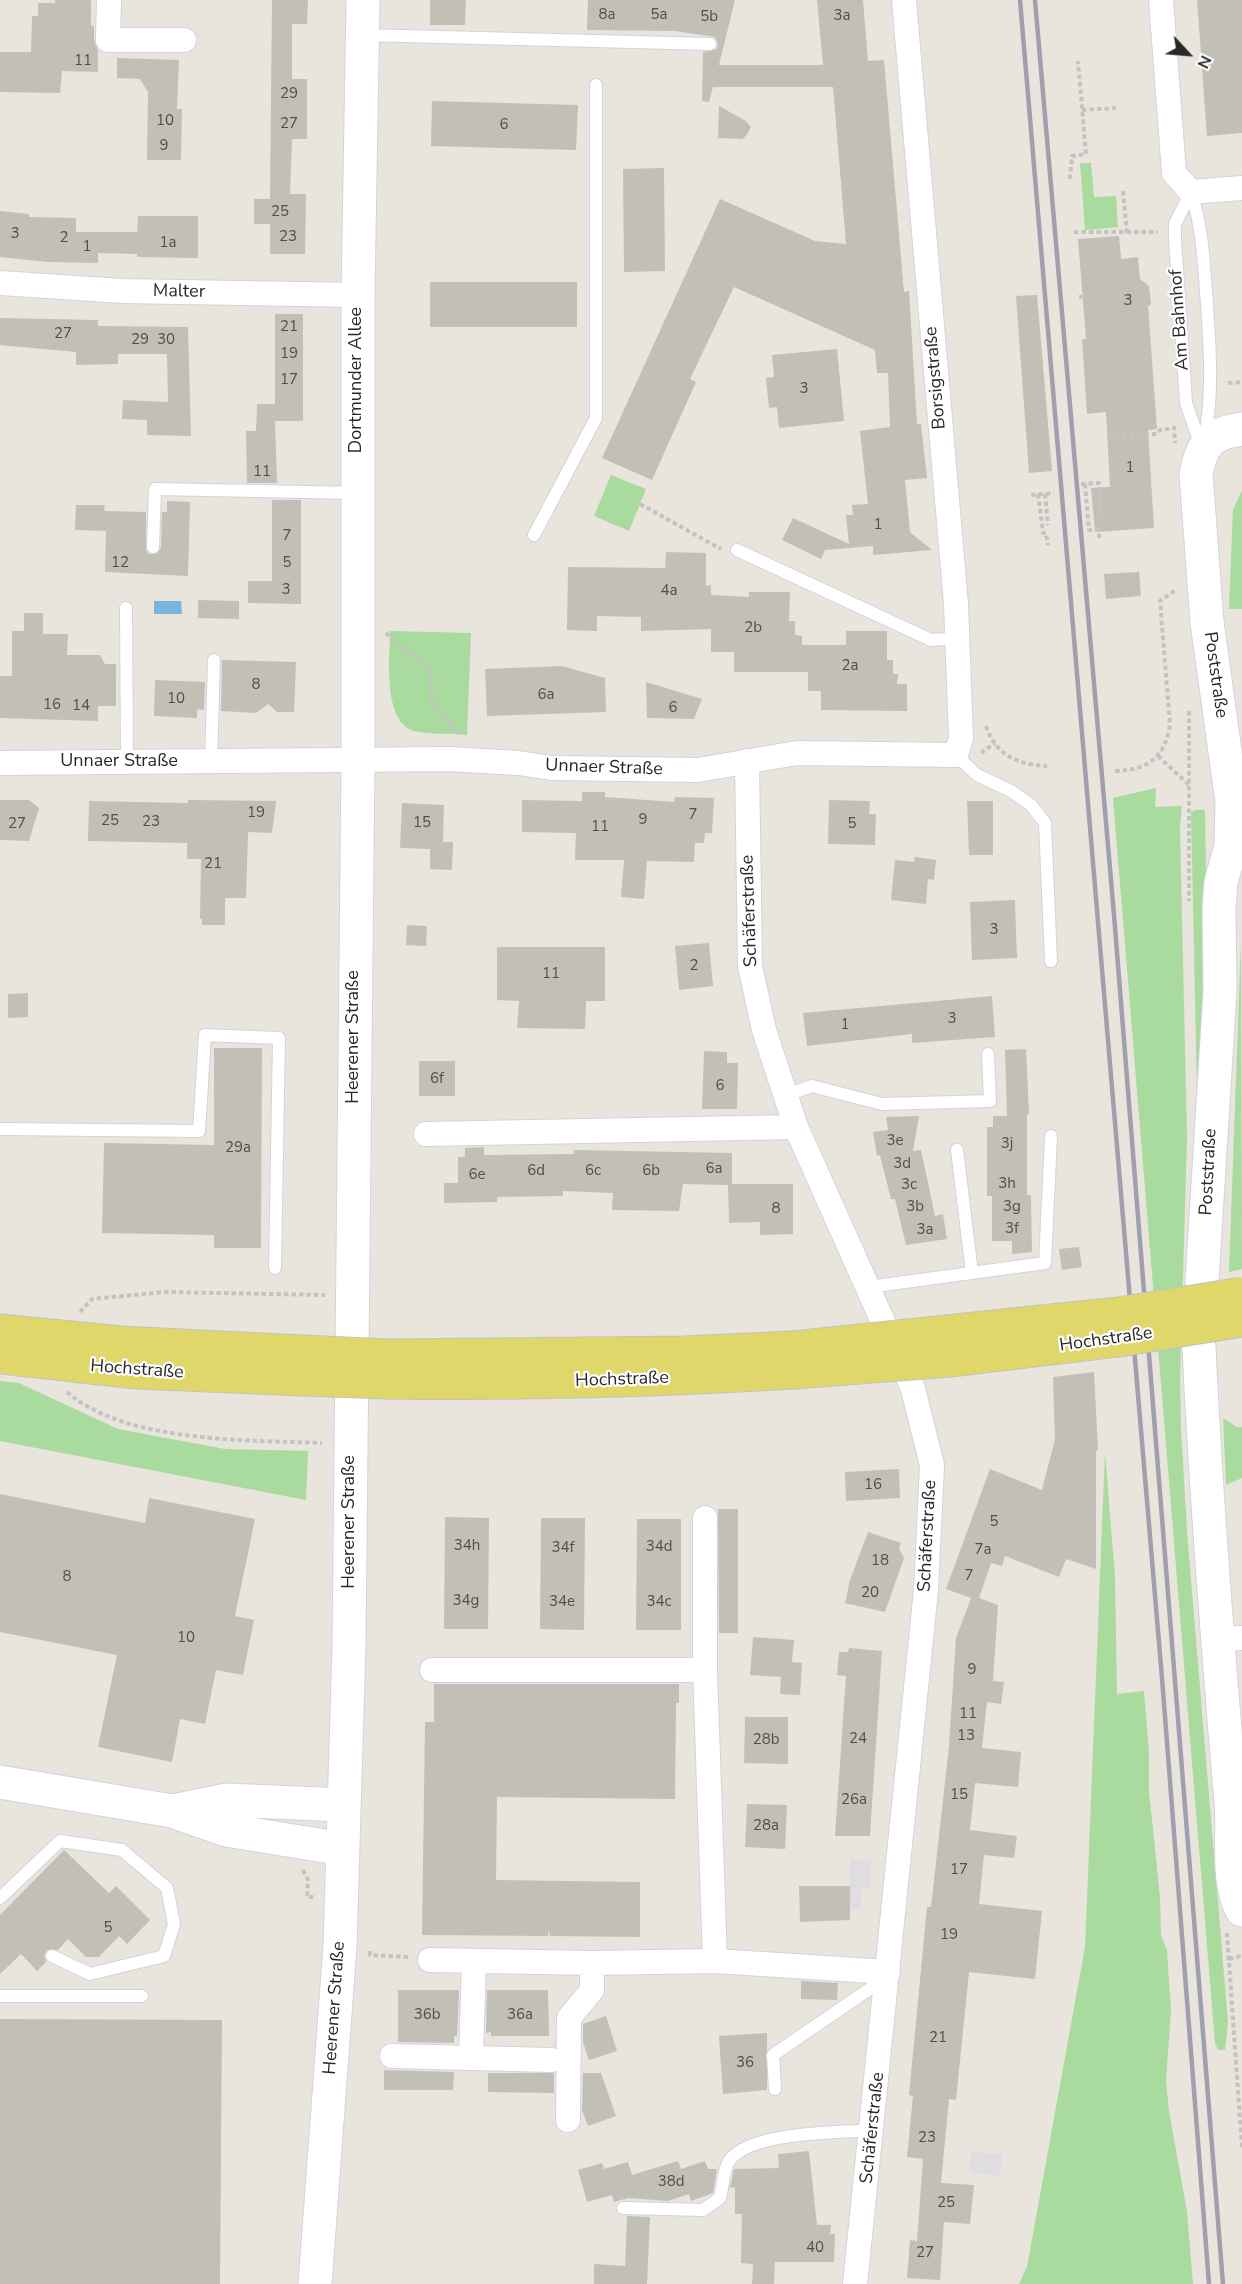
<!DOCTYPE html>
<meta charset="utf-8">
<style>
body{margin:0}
#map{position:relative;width:1242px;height:2284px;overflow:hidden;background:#e9e5dc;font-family:"Nunito Sans",sans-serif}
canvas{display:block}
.north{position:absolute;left:1158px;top:24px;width:60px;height:60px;-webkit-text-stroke:4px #fff;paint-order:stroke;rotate:116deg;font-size:16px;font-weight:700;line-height:24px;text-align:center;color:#282828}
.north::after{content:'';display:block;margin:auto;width:21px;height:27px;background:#282828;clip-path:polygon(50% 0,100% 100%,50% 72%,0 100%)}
</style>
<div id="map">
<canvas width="1242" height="2284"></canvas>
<div class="north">N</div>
</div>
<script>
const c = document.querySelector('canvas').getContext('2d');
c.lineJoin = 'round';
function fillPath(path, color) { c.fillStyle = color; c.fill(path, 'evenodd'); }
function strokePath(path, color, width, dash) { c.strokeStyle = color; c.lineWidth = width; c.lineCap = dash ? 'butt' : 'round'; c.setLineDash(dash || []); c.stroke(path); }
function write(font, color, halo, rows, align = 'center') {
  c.font = font + ' "Nunito Sans",sans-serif'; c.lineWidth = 4.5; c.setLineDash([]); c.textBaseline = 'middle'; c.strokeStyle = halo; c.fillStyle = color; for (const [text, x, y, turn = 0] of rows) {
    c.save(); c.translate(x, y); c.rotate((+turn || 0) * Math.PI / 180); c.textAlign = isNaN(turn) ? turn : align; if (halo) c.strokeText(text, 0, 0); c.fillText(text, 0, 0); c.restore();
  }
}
fillPath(new Path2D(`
 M 850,1860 L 871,1860 L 871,1888 L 861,1889 L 861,1909 L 850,1909 Z
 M 972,2151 L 1002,2155 L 1000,2176 L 969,2172 Z`), '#dfdce2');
fillPath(new Path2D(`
 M 1080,163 L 1091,163 L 1094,197 L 1116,196 L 1118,227 L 1085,230 Z
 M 611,475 L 646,489 L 629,531 L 594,516 Z
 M 1242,490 L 1242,609 L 1229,609 L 1233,510 Z
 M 390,631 L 471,633 L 467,735 C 451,733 430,735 414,731 C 382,721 390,656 390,631 Z
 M 1156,788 L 1155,807 L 1182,806 L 1180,827 L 1187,1137 L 1180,1380 L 1181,1427 L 1187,1532 L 1228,2022 L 1225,2050 L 1218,2050 L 1215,2043 L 1113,798 Z
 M 1196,810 L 1205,810 L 1208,992 L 1198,1141 L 1191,812 Z
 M 1241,940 L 1242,1269 L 1229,1272 Z
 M 0,1381 L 19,1383 L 118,1429 L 225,1449 L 308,1451 L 306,1500 L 0,1441 Z
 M 1223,1418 L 1237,1427 L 1242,1427 L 1242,1478 L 1226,1485 Z
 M 1105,1452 L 1115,1576 L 1117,1694 L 1144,1691 L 1149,1752 L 1149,1791 L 1160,1897 L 1161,1935 L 1167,1950 L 1171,2012 L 1166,2080 L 1169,2111 L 1187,2212 L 1193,2284 L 1019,2284 L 1027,2267 L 1085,1947 Z`), '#a9da9e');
fillPath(new Path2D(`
 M 154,601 L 181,601 L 182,614 L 154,614 Z`), '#7ab4df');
fillPath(new Path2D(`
 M 55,0 L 91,0 L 91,26 L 94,26 L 94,40 L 98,50 L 98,72 L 62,71 L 60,93 L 0,92 L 0,52 L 31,52 L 32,16 L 38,16 L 38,3 L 55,3 Z
 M 272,0 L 308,0 L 307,24 L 292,24 L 292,79 L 307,79 L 307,139 L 292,139 L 290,194 L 306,194 L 305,254 L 270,254 L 270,224 L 254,224 L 254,199 L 270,199 Z
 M 430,0 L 466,0 L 465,25 L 430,25 Z
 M 588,0 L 735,0 L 719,65 L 823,65 L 817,0 L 863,0 L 868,61 L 884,60 L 904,292 L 909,291 L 917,424 L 921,424 L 927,478 L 905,480 L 910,532 L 932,550 L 873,555 L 873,546 L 825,550 L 821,559 L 782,540 L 793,518 L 849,544 L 846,515 L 853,515 L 852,505 L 868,504 L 860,431 L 890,427 L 888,373 L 877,373 L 875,350 L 734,287 L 690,379 L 696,382 L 652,480 L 602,458 L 720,199 L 815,241 L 846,244 L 833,87 L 713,87 L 709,102 L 702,101 L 703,52 L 717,49 L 718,44 L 715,37 L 675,31 L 587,30 Z
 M 1197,0 L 1242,0 L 1242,133 L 1207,136 Z
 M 117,58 L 179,60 L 177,109 L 182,109 L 181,160 L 147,160 L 148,92 L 140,79 L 117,78 Z
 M 432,101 L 578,105 L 576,150 L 431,146 Z
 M 719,106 L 746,121 L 751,127 L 746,136 L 742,139 L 718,138 Z
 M 664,168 L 665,271 L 624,272 L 623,169 Z
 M 0,211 L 29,214 L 29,217 L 76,218 L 76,232 L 137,232 L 138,216 L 198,216 L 198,258 L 137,257 L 137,254 L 98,253 L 98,263 L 48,262 L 0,257 Z
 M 1119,236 L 1121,259 L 1138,257 L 1140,279 L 1149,286 L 1151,304 L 1148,306 L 1157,429 L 1148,430 L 1154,528 L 1095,532 L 1091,488 L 1110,487 L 1106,412 L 1087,414 L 1082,339 L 1086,339 L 1078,239 Z
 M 430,282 L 577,282 L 577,327 L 430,327 Z
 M 1037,295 L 1052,471 L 1029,473 L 1016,296 Z
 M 275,314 L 303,314 L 303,421 L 275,421 L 277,483 L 247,483 L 246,431 L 256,431 L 257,404 L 275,404 Z
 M 0,318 L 98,320 L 98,326 L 188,327 L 191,436 L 147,435 L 147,420 L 122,419 L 123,400 L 168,402 L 167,354 L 118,354 L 118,364 L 76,365 L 76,352 L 0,345 Z
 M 837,349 L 844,421 L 779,428 L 777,407 L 769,408 L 766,378 L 774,377 L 772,355 Z
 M 272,500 L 301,500 L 301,604 L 248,603 L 248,581 L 272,581 Z
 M 167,501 L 190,502 L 188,576 L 105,572 L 106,531 L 75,530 L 76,505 L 105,505 L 104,511 L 146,512 L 146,550 L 149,554 L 156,554 L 161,548 L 162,512 L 167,512 Z
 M 666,552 L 706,553 L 706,586 L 711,585 L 711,595 L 749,597 L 749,592 L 790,592 L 789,621 L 795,621 L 795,635 L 802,636 L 802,645 L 846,645 L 846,631 L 887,631 L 887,660 L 893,660 L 893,674 L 898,674 L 897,684 L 907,684 L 907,711 L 821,710 L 821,691 L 808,691 L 808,672 L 734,672 L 734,652 L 711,652 L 711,629 L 641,631 L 641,617 L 597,616 L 597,631 L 567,630 L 568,567 L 665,568 Z
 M 1139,572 L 1141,596 L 1106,599 L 1104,574 Z
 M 198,600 L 239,601 L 239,619 L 198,618 Z
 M 24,613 L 43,613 L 43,634 L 68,634 L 67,655 L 100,655 L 105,664 L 116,664 L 116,706 L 98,706 L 98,721 L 0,718 L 0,676 L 12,676 L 12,631 L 24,631 Z
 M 222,660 L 296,662 L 294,712 L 277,712 L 268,704 L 256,713 L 221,711 Z
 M 562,666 L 605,678 L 606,712 L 487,716 L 485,669 Z
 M 155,680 L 205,682 L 204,710 L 197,709 L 197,718 L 154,716 Z
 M 646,682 L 702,699 L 694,719 L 647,718 Z
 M 582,792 L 605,792 L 605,797 L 674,802 L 675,797 L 714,798 L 712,833 L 705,833 L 704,843 L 695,843 L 694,862 L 647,861 L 644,899 L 621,897 L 624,860 L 575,860 L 576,833 L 522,832 L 522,800 L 582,801 Z
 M 0,800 L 29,800 L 39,808 L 29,841 L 0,840 Z
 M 188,800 L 276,801 L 272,833 L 248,832 L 246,898 L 225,898 L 225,925 L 202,925 L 202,919 L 200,919 L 201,859 L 187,859 L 187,843 L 88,841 L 89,801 L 188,803 Z
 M 829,800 L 870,801 L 869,814 L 876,814 L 875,845 L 828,844 Z
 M 967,801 L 993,801 L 993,855 L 969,855 Z
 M 402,803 L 444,805 L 443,842 L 453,842 L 452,870 L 430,869 L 430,849 L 400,848 Z
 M 915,857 L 936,860 L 934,880 L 928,879 L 926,904 L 891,900 L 895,860 L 914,862 Z
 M 1015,900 L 1017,958 L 972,960 L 970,902 Z
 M 407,925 L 427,926 L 426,946 L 406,945 Z
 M 709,943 L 713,986 L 679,990 L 675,946 Z
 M 497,947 L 605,947 L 605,1001 L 586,1001 L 585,1029 L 517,1028 L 519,1001 L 497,1000 Z
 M 28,993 L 28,1017 L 8,1018 L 8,994 Z
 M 992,996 L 995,1037 L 912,1043 L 912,1034 L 807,1046 L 803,1013 Z
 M 214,1048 L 262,1048 L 261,1248 L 214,1248 L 214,1235 L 102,1233 L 104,1143 L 214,1145 Z
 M 1026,1049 L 1029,1114 L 1027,1114 L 1027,1195 L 1031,1195 L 1032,1252 L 1012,1254 L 1012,1241 L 992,1241 L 992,1196 L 987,1196 L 987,1127 L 993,1127 L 993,1116 L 1007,1116 L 1005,1050 Z
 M 704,1051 L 727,1052 L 727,1063 L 738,1063 L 737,1109 L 702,1109 Z
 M 419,1061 L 455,1061 L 455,1096 L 419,1096 Z
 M 919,1116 L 913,1151 L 921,1150 L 935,1216 L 943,1214 L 947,1239 L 906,1245 L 895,1199 L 891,1199 L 880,1155 L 877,1156 L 873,1132 L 888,1130 L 886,1117 Z
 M 484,1147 L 484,1155 L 574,1154 L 574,1150 L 732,1153 L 732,1184 L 793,1184 L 793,1234 L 760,1235 L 760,1222 L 729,1223 L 728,1185 L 683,1184 L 679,1211 L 612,1210 L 613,1193 L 563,1191 L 563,1196 L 497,1197 L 497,1202 L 444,1203 L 444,1183 L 458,1183 L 458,1157 L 465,1157 L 465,1148 Z
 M 1079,1247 L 1082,1267 L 1062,1270 L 1059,1249 Z
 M 1094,1372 L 1098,1450 L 1096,1451 L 1096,1569 L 1066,1559 L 1059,1577 L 1005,1556 L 1002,1566 L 991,1563 L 979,1598 L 998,1605 L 993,1681 L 1004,1682 L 1001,1704 L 987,1702 L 982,1748 L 1021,1752 L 1018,1787 L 975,1783 L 970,1830 L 1017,1836 L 1014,1858 L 984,1855 L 979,1904 L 1042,1911 L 1035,1979 L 969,1972 L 956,2100 L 949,2099 L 941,2183 L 974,2185 L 970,2224 L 944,2222 L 940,2280 L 907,2278 L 910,2240 L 917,2241 L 923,2159 L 907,2157 L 913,2096 L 909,2095 L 927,1907 L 931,1907 L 949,1746 L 956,1638 L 971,1598 L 946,1589 L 990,1469 L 1042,1490 L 1055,1439 L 1053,1377 Z
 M 899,1469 L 900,1498 L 846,1501 L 845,1472 Z
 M 0,1494 L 145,1523 L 149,1498 L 255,1519 L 235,1616 L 254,1620 L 243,1675 L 216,1670 L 205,1724 L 180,1719 L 172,1762 L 98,1747 L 117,1655 L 0,1632 Z
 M 718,1509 L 738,1509 L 738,1633 L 719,1633 Z
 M 445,1517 L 489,1518 L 488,1629 L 444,1629 Z
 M 541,1518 L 585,1518 L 584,1630 L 540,1629 Z
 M 637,1519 L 681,1519 L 681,1630 L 636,1630 Z
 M 868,1532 L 901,1543 L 899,1549 L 904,1558 L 885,1612 L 845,1603 L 850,1580 Z
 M 753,1637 L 794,1640 L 792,1662 L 802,1663 L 800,1695 L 780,1694 L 781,1677 L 750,1675 Z
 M 849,1648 L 882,1651 L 870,1836 L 835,1836 L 846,1676 L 837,1675 L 839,1652 L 848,1652 Z
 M 434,1684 L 679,1684 L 679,1703 L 676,1703 L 675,1799 L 497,1797 L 496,1880 L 640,1882 L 640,1937 L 550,1936 L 548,1930 L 548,1936 L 422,1935 L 425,1722 L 434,1722 Z
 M 745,1717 L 788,1717 L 788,1764 L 744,1763 Z
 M 747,1804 L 787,1805 L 785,1849 L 745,1847 Z
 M 64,1850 L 109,1893 L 116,1886 L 150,1920 L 127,1944 L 119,1936 L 99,1957 L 86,1957 L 68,1939 L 58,1950 L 47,1950 L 44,1956 L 46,1962 L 37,1971 L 21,1954 L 0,1974 L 0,1915 Z
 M 799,1886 L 850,1886 L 850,1920 L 800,1922 Z
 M 801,1981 L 838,1983 L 837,2000 L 801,1999 Z
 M 398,1990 L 459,1990 L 457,2036 L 454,2036 L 454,2043 L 398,2042 Z
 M 487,1990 L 548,1990 L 549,2036 L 491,2036 L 491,2032 L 486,2033 Z
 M 606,2016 L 617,2051 L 589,2060 L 583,2042 L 583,2024 Z
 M 0,2019 L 222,2020 L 220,2284 L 0,2284 Z
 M 767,2033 L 767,2090 L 723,2094 L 719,2036 Z
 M 384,2070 L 454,2072 L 453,2090 L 384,2090 Z
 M 488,2073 L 554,2073 L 554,2093 L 488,2092 Z
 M 583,2073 L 601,2073 L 616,2116 L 588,2126 L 582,2110 Z
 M 809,2151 L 817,2225 L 831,2225 L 830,2234 L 835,2234 L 834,2262 L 775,2262 L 774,2284 L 752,2284 L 753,2264 L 741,2263 L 742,2214 L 735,2214 L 735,2187 L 730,2188 L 734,2169 L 779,2168 L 778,2154 Z
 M 678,2161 L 681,2169 L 705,2161 L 708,2169 L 717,2169 L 713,2193 L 691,2201 L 689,2194 L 668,2201 L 628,2198 L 614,2202 L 612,2195 L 587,2202 L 578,2170 L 602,2163 L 604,2169 L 628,2162 L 632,2175 Z
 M 627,2216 L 650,2217 L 647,2284 L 594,2284 L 594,2264 L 625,2266 Z`), '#c2bfb7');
const lane = new Path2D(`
 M 364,35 L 710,44
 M 1191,192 L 1175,224 L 1175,240 L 1186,403 L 1201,446
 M 1191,192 C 1203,229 1204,266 1207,305 C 1210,352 1213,390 1205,437
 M 534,535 L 596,418 L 596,85
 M 153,547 L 155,489 L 356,493
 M 737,550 L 931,640 L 957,638
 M 126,608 L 127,760
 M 956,755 L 977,775 L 1011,791 L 1031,805 L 1045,823 L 1051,961
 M 211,762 L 214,660
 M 787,1095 L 812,1086 L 882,1104 L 990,1101 L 988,1054
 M 0,1129 L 199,1131 L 205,1035 L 279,1038 L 275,1268
 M 957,1150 L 972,1273
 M 868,1287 L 1045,1263 L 1051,1136
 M 0,1898 L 60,1841 L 122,1850 L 167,1888 L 174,1924 L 164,1956 L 90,1974 L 52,1956
 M 0,1996 L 142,1996
 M 775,2089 L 773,2055 L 887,1977
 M 623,2208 L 703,2210 L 720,2198 C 723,2187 723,2171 729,2161 C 750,2131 838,2133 873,2130`);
const street = new Path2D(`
 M 109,0 L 108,40 L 184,40
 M 1161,0 L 1174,173 L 1191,192 L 1242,188
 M 0,283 L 122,291 L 358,295
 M 747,761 L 750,966 L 764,1030 L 796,1127 L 913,1389 L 932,1465 L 926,1590 L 855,2284
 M 0,763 L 449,759 L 518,763 L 551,768 L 698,770 L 797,753 L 956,755 L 961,738 L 956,604 L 904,0
 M 426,1134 L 796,1127
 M 705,1518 L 705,1670
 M 1217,1639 L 1242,1638
 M 432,1670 L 705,1670 L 715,1961
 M 430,1960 L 592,1963 L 715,1961 L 888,1972
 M 392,2056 L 551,2060
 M 471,2058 L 474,1961
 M 568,2120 L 569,2018 L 592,1990 L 592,1963`);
const secondary = new Path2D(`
 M 1202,1281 L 1220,991 L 1219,908 L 1221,882 L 1231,846 L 1232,802 L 1207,622 L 1196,474 C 1202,443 1211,433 1242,429
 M 1199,1347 C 1206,1499 1218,1650 1231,1802 C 1234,1836 1226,1881 1242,1910
 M 0,1782 L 172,1811 L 226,1830 L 343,1849
 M 173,1811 L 227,1800 L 344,1805
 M 315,2284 L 340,1946 L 349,1646 L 358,760 L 358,295 L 363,0`);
const primary = new Path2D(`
 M 0,1331 L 121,1343 L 303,1352
 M 389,1356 L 683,1353 L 793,1348
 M 0,1357 L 136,1372 L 303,1379
 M 389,1382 C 524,1384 659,1380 795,1372`);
strokePath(lane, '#d1d2e0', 14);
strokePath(street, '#d1d2e0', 26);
strokePath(secondary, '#d1d2e0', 35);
strokePath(primary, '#c3c3c3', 35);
strokePath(new Path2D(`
 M 1082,110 L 1116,108
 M 1070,179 L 1072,156 L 1086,154 L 1078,61
 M 1123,191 L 1127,233
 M 1074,232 L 1158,232
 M 1079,297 L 1082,297
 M 1228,383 L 1242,382
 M 1174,426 L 1175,443
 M 1107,436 L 1157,434 L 1160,430 L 1174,428
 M 1081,484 L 1099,483 L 1101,519
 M 1085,484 L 1089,530 L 1098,529 L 1100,541
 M 1038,494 L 1043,533 L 1046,533 L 1048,545
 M 1045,494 L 1048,525
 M 1031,495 L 1054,493
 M 640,504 L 721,549
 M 386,633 L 431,671 L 431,699 L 461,736
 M 1189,711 L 1189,901
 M 986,726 C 995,755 1019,765 1047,766
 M 981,753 L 995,743
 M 1158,756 L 1189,785
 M 1115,771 C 1148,770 1165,758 1170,724 L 1160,601 L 1176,590
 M 80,1312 L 92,1299 L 165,1292 L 325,1295
 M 67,1392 C 125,1443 248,1440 322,1443
 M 303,1870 L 308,1880 L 307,1897 L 314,1897
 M 1227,1933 L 1242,2148
 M 370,1951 L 370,1955 L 409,1957
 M 1229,1959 L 1242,1956`), '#c3c3c3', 4, [4.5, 3]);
strokePath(lane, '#fff', 12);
strokePath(street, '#fff', 24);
strokePath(secondary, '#fff', 33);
strokePath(primary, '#dfd76a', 33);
strokePath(new Path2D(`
 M 1020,0 L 1162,1678 L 1209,2284
 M 1035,0 L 1114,915 L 1223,2284`), '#a09fb0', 4.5);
const primaryBridge = new Path2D(`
 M 793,1348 L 1119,1314 L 1242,1294
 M 303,1352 L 389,1356
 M 795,1372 L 950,1360 L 1125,1339 L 1242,1320
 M 303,1379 L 389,1382`);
strokePath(primaryBridge, '#c3c3c3', 35, []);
strokePath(primaryBridge, '#dfd76a', 33);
write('15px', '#4e4e4c', null, [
 ["8a",607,15],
 ["5a",659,15],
 ["3a",842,16],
 ["5b",709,17],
 ["11",83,61],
 ["29",289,94],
 ["10",165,121],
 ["27",289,124],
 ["6",504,125],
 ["9",164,146],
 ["25",280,212],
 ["3",15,234],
 ["23",288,237],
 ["2",64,238],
 ["1a",168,243],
 ["1",87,247],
 ["3",1128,301],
 ["21",289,327],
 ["27",63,334],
 ["29",140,340],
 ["30",166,340],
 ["19",289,354],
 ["17",289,380],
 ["3",804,389],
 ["1",1130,468],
 ["11",262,472],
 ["1",878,525],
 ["7",287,536],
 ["12",120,563],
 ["5",287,563],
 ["3",286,590],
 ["4a",669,591],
 ["2b",753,628],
 ["2a",850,666],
 ["8",256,685],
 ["6a",546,695],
 ["10",176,699],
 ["16",52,705],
 ["14",81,706],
 ["6",673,708],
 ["19",256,813],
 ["7",693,815],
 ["9",643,820],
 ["25",110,821],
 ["23",151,822],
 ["15",422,823],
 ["27",17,824],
 ["5",852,824],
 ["11",600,827],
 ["21",213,864],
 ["3",994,930],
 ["2",694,966],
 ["11",551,974],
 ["3",952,1019],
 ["1",845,1025],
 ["6f",437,1079],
 ["6",720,1086],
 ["3e",895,1141],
 ["3j",1007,1144],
 ["29a",238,1148],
 ["3d",902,1164],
 ["6a",714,1169],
 ["6d",536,1171],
 ["6c",593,1171],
 ["6b",651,1171],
 ["6e",477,1175],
 ["3h",1007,1184],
 ["3c",909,1185],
 ["3b",915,1207],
 ["3g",1012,1207],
 ["8",776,1209],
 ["3f",1012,1229],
 ["3a",925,1230],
 ["16",873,1485],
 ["5",994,1522],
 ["34h",467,1546],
 ["34d",659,1547],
 ["34f",563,1548],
 ["7a",983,1550],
 ["18",880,1561],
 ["7",969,1576],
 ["8",67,1577],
 ["20",870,1593],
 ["34g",466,1601],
 ["34e",562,1602],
 ["34c",659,1602],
 ["10",186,1638],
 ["9",972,1670],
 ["11",968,1714],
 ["13",966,1736],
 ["24",858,1739],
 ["28b",766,1740],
 ["15",959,1795],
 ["26a",854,1800],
 ["28a",766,1826],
 ["17",959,1870],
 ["5",108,1928],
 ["19",949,1935],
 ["36b",427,2015],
 ["36a",520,2015],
 ["21",938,2038],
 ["36",745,2063],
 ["23",927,2138],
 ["38d",671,2182],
 ["25",946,2203],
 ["40",815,2248],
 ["27",925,2253]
]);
write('18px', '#282828', '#fff', [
 ["Malter",179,292,1],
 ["Am Bahnhof",1180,320,-94],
 ["Borsigstraße",936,378,-95],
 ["Dortmunder Allee",357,380,-90],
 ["Poststraße",1215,675,82],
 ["Unnaer Straße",119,762],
 ["Unnaer Straße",604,768,2],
 ["Schäferstraße",750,911,-92],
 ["Heerener Straße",354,1037,-90],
 ["Poststraße",1209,1172,-87],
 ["Hochstraße",1106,1340,-8],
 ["Hochstraße",137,1370,4],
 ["Hochstraße",622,1380,-2],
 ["Heerener Straße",350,1522,-90],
 ["Schäferstraße",928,1536,-87],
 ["Heerener Straße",335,2008,-86],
 ["Schäferstraße",873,2128,-84]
]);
</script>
